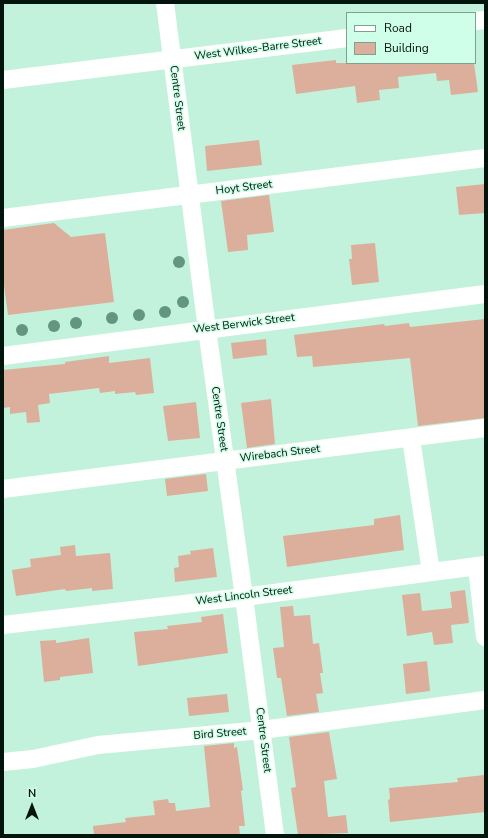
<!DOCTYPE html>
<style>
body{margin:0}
#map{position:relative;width:488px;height:838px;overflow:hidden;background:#c2f2db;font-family:"Nunito Sans",sans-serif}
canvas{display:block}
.frame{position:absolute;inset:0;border:4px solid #03140c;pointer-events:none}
.legend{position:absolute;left:346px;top:12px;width:130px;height:52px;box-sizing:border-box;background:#cfffe8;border:1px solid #7da190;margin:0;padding:5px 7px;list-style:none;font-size:12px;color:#03140c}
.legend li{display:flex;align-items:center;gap:8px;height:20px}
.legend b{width:20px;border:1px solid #7da190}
.north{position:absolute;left:12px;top:786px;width:40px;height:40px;-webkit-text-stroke:3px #cfffe8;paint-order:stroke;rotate:0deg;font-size:11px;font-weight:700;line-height:16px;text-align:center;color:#03140c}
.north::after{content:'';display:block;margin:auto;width:14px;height:18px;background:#03140c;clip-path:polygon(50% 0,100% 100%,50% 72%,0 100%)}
</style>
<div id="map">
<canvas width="488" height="838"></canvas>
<div class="frame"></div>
<ul class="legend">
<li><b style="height:5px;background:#fff"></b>Road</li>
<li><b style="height:11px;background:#dbaf9c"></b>Building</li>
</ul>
<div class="north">N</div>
</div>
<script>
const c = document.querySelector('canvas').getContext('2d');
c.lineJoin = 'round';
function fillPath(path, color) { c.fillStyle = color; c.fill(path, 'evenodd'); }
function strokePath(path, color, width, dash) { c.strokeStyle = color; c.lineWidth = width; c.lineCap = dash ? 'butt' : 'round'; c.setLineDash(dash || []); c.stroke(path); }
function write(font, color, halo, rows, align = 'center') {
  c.font = font + ' "Nunito Sans",sans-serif'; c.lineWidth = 3; c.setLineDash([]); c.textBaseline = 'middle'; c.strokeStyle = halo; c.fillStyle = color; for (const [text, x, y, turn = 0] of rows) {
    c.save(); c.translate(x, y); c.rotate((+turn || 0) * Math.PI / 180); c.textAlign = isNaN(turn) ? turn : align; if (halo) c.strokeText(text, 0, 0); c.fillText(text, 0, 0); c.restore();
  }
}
fillPath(new Path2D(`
 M 336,60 L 336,63 L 474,63 L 478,92 L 451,95 L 449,80 L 437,81 L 436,73 L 398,77 L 399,88 L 379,90 L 380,100 L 357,103 L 355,86 L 296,94 L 292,65 Z
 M 259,140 L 262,165 L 207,171 L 205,146 Z
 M 485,184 L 485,213 L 459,215 L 456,187 Z
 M 269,195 L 274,232 L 247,235 L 248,250 L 228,252 L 221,201 Z
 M 54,223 L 71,237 L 105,233 L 114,302 L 8,315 L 3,278 L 3,230 Z
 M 375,243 L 379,282 L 352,285 L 349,259 L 352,259 L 351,245 Z
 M 485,319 L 485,418 L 418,426 L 410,358 L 313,367 L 312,356 L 297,357 L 294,335 L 384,324 L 385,326 L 409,323 L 410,327 Z
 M 266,339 L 267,355 L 233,359 L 231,343 Z
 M 109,356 L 109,363 L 150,358 L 154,393 L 136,395 L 135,392 L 115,394 L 115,391 L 100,393 L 99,388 L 49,394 L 50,403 L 38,405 L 40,422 L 27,423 L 26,412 L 10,414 L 10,407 L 3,408 L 3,370 L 65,364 L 65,362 Z
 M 271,399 L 275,444 L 247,448 L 241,403 Z
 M 196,402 L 200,438 L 168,441 L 163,406 Z
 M 206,474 L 208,491 L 167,496 L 165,479 Z
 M 400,515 L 404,550 L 287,567 L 283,536 L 374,525 L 374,519 Z
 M 75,545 L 76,556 L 110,553 L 113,589 L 92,591 L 92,588 L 66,591 L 65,589 L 16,596 L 12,570 L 31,567 L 30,559 L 61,555 L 60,547 Z
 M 213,548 L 217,577 L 175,582 L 174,568 L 179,567 L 178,556 L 191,554 L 190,551 Z
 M 465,590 L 469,623 L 451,625 L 453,643 L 434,645 L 432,632 L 407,636 L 402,595 L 420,593 L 422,611 L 452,608 L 450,592 Z
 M 293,606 L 294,616 L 310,615 L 313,644 L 319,643 L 323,673 L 320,673 L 323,693 L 316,694 L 319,712 L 287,716 L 281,678 L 277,678 L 273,648 L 284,647 L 280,607 Z
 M 223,614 L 228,653 L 138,666 L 134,632 L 168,629 L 167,626 L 202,622 L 201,617 Z
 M 89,638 L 93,673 L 60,677 L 60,680 L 44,682 L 40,641 L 56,640 L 56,643 Z
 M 427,661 L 430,691 L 406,694 L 403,664 Z
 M 227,694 L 229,712 L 189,716 L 187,698 Z
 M 329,732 L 337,779 L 324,781 L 328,817 L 346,815 L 348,833 L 298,835 L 291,788 L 296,787 L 289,737 Z
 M 234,743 L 234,748 L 237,747 L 243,790 L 241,791 L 245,826 L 239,826 L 240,835 L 94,835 L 93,826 L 126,822 L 125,818 L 155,815 L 153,801 L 168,799 L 169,803 L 175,803 L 176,811 L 210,807 L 204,746 Z
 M 484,775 L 485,812 L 390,822 L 388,800 L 390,799 L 389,788 L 458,782 L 457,778 Z`), '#dbaf9c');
strokePath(new Path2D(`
 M 165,3 L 207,329 L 244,597 L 275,835
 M 475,21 L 485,20
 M 3,80 L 347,38
 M 3,218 L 485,158
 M 3,356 L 485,294
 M 411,438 L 431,572
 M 3,489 L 485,428
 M 477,567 L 485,637
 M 3,625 L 244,597 L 485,565
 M 3,762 L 33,759 L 98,745 L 262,730 L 485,700`), '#fff', 18);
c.fillStyle = '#629681';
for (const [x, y] of [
 [179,262],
 [183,302],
 [165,312],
 [139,315],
 [112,318],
 [76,323],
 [54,326],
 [22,330]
]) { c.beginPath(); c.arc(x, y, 6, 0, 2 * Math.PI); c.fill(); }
write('11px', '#03140c', '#cfffe8', [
 ["West Wilkes-Barre Street",258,49,-7],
 ["Centre Street",177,98,83],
 ["Hoyt Street",244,188,-7],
 ["West Berwick Street",244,324,-7],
 ["Centre Street",219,419,82],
 ["Wirebach Street",280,454,-7],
 ["West Lincoln Street",244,596,-7],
 ["Bird Street",220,734,-5],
 ["Centre Street",263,740,83]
]);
</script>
